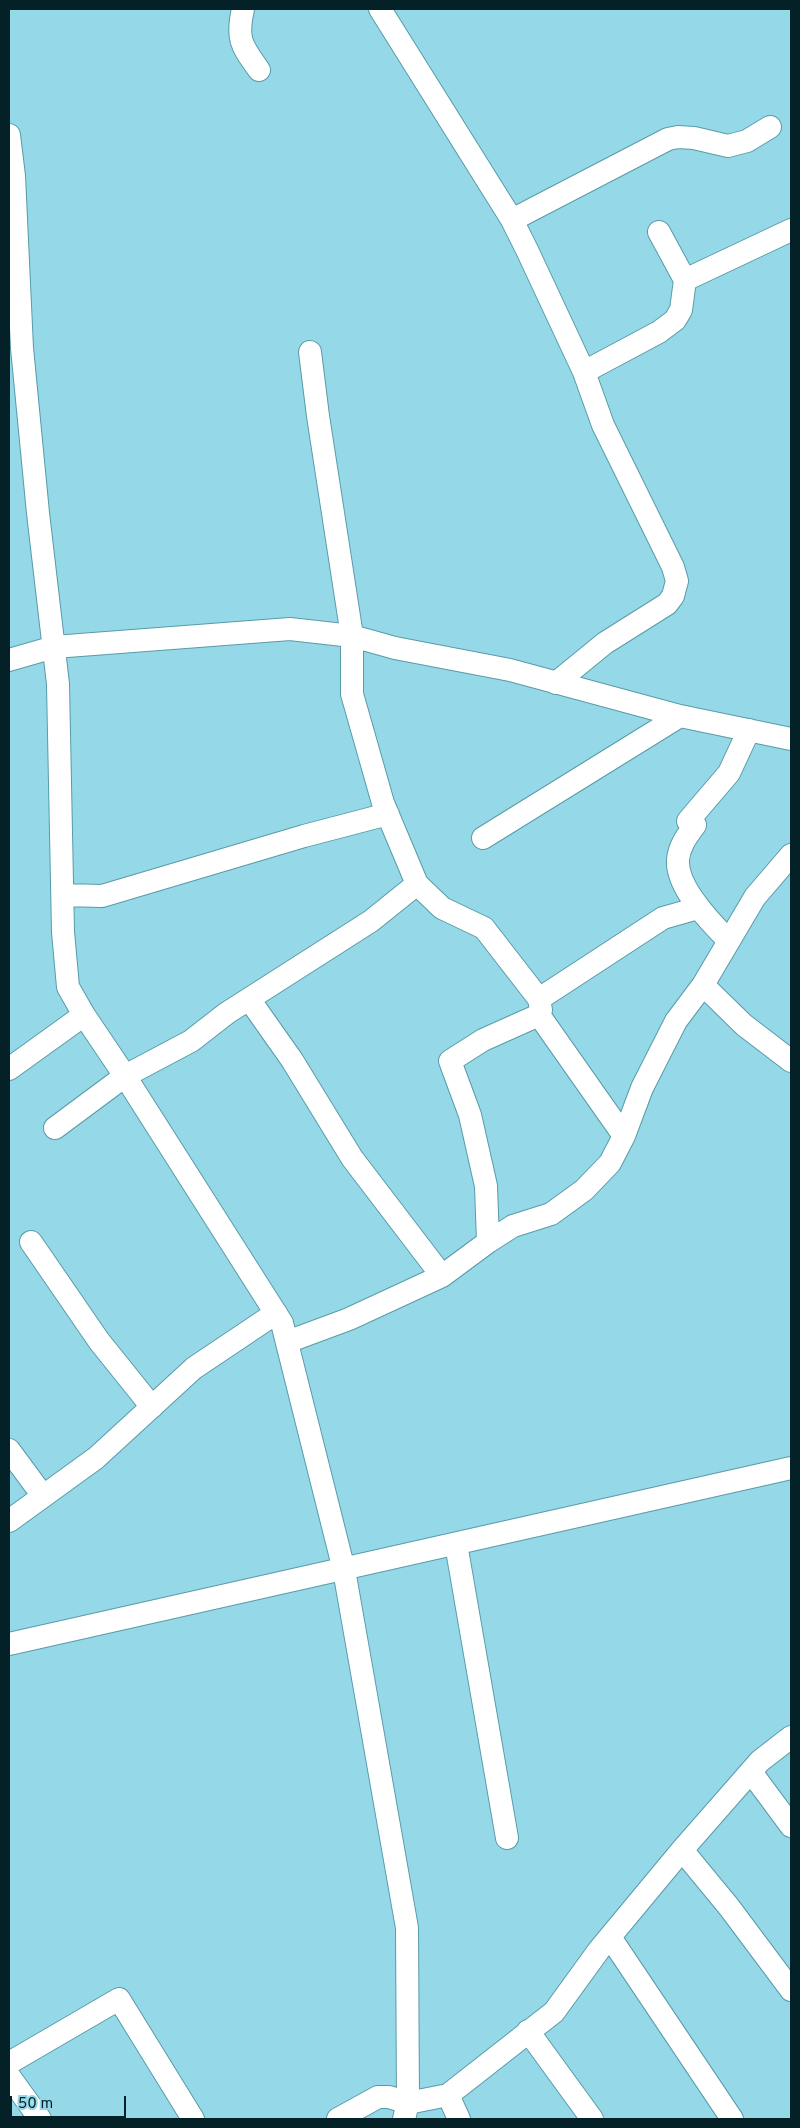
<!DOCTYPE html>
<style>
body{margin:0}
#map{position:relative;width:800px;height:2128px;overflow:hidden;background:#95d9e8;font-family:Overpass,sans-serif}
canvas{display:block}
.frame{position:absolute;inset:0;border:10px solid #042127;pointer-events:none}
.scale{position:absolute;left:10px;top:2096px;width:116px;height:22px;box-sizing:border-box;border:2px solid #042127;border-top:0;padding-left:6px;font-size:15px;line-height:18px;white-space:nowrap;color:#042127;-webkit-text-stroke:4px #95d9e8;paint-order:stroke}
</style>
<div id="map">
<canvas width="800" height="2128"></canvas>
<div class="frame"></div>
<div class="scale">50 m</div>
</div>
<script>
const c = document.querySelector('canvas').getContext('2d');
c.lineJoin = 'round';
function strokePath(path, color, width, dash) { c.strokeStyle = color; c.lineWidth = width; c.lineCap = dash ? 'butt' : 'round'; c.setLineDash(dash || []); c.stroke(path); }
const minor = new Path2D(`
 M 243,9 C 236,40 242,46 259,70
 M 380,9 L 512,220 L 527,250 L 584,372 L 603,425 L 673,567 L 677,581 L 673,596 L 667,604 L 605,643 L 556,683
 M 9,135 L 14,176 L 22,348 L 38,513 L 58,684 L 63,932 L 68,987 L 84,1015 L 125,1076 L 282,1323 L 344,1570 L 407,1928 L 408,2103 L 404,2119
 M 512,220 L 668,139 L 678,137 L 694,138 L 728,146 L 747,141 L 770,127
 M 685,280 L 791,230
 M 310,352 L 318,416 L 352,636 L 352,694 L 383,803 L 417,884 L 442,908 L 484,928 L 539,999 L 541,1010 L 539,1015 L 483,1040 L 450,1061 L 470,1115 L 486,1186 L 488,1242
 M 584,372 L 659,332 L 675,320 L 681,310 L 685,280 L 659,232
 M 9,660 L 54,647 L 290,629 L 352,636 L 395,648 L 510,670 L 680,716 L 791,739
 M 688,821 L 729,773 L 749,730
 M 695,825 C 687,836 679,846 678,860 C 676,887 711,923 729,941
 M 483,838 L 680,716
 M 63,895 L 102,896 L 304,836 L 388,814
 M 703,985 L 744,1025 L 791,1061
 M 249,999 L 292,1060 L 352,1158 L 442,1276
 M 539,999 L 663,918 L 698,908
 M 539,1015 L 624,1136
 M 9,1069 L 84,1015
 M 55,1128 L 125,1076 L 191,1041 L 227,1013 L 371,921 L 417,884
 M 31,1242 L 99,1341 L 152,1407
 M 287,1342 L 349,1319 L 442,1276 L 488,1242 L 513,1226 L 551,1214 L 584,1190 L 610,1163 L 624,1136 L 642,1088 L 676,1021 L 703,985 L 755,897 L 791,855
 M 9,1450 L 43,1496
 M 9,1521 L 96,1458 L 194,1368 L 276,1313
 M 456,1544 L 507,1838
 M 9,1644 L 791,1468
 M 751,1772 L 791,1826
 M 682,1850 L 729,1907 L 791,1990
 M 610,1937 L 732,2119
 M 528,2031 L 592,2119
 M 9,2063 L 119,1999 L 193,2119
 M 9,2076 L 40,2119
 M 448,2095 L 459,2119
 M 338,2119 L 378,2097 L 389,2097 L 408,2103 L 448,2095 L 554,2012 L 599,1950 L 682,1850 L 760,1761 L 791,1737`);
strokePath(minor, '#589ba9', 24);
strokePath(minor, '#fff', 22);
</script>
